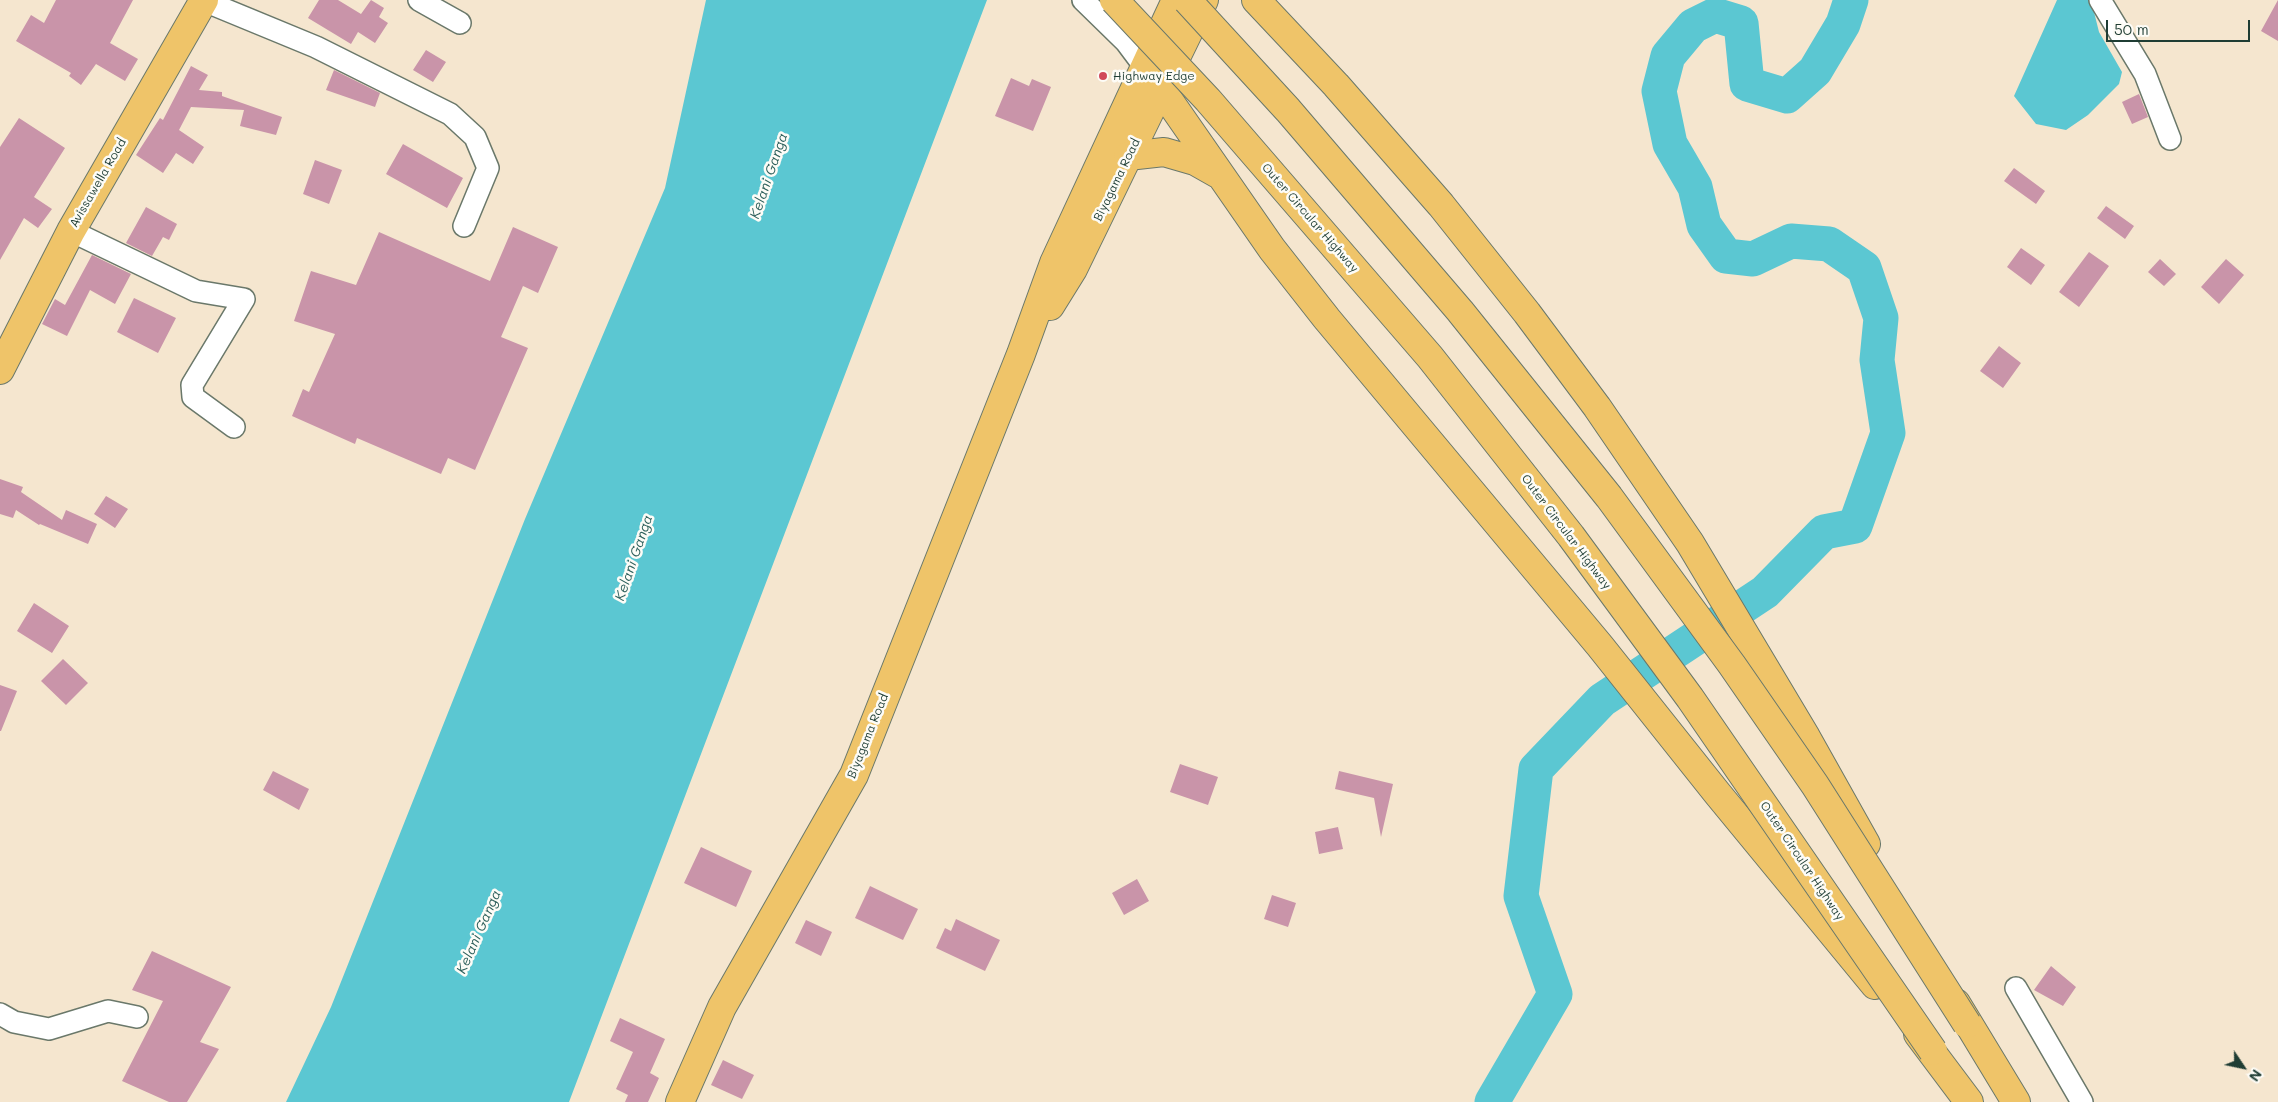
<!DOCTYPE html>
<style>
body{margin:0}
#map{position:relative;width:2278px;height:1102px;overflow:hidden;background:#f5e6cf;font-family:Mali,sans-serif}
canvas{display:block}
.north{position:absolute;left:2218px;top:1042px;width:50px;height:50px;-webkit-text-stroke:4px #fdfcf7;paint-order:stroke;rotate:124deg;font-size:14px;font-weight:700;line-height:20px;text-align:center;color:#1f3d34}
.north::after{content:'';display:block;margin:auto;width:18px;height:22px;background:#1f3d34;clip-path:polygon(50% 0,100% 100%,50% 72%,0 100%)}
.scale{position:absolute;left:2106px;top:20px;width:144px;height:22px;box-sizing:border-box;border:2px solid #1f3d34;border-top:0;padding-left:6px;font-size:15px;line-height:18px;white-space:nowrap;color:#1f3d34;-webkit-text-stroke:4px #fdfcf7;paint-order:stroke}
</style>
<div id="map">
<canvas width="2278" height="1102"></canvas>
<div class="north">N</div>
<div class="scale">50 m</div>
</div>
<script>
const c = document.querySelector('canvas').getContext('2d');
c.lineJoin = 'round';
function fillPath(path, color) { c.fillStyle = color; c.fill(path, 'evenodd'); }
function strokePath(path, color, width, dash) { c.strokeStyle = color; c.lineWidth = width; c.lineCap = dash ? 'butt' : 'round'; c.setLineDash(dash || []); c.stroke(path); }
function write(font, color, halo, rows, align = 'center') {
  c.font = font + ' Mali,sans-serif'; c.lineWidth = 5; c.setLineDash([]); c.textBaseline = 'middle'; c.strokeStyle = halo; c.fillStyle = color; for (const [text, x, y, turn = 0] of rows) {
    c.save(); c.translate(x, y); c.rotate((+turn || 0) * Math.PI / 180); c.textAlign = isNaN(turn) ? turn : align; if (halo) c.strokeText(text, 0, 0); c.fillText(text, 0, 0); c.restore();
  }
}
fillPath(new Path2D(`
 M 706,0 L 987,0 L 569,1102 L 286,1102 L 331,1007 L 525,519 L 665,188 Z
 M 2057,0 L 2091,0 L 2099,32 L 2122,72 L 2119,84 L 2088,115 L 2066,130 L 2036,124 L 2014,96 Z`), '#5bc7d2');
strokePath(new Path2D(`
 M 1492,1102 L 1555,994 L 1521,896 L 1536,769 L 1602,700 L 1765,592 L 1824,532 L 1855,526 L 1888,433 L 1877,360 L 1881,318 L 1864,268 L 1829,244 L 1791,241 L 1753,259 L 1726,256 L 1704,225 L 1695,187 L 1670,144 L 1659,91 L 1668,56 L 1693,26 L 1715,15 L 1741,23 L 1747,84 L 1787,96 L 1815,71 L 1843,24 L 1851,0`), '#5bc7d2', 35);
fillPath(new Path2D(`
 M 56,0 L 133,0 L 110,43 L 138,59 L 125,81 L 96,64 L 81,85 L 69,76 L 71,73 L 16,41 L 31,15 L 44,23 Z
 M 319,0 L 338,0 L 361,14 L 371,0 L 384,8 L 379,17 L 388,23 L 375,43 L 358,32 L 351,44 L 308,18 Z
 M 2278,0 L 2278,41 L 2261,31 Z
 M 426,50 L 446,62 L 433,82 L 413,70 Z
 M 191,66 L 208,75 L 199,90 L 222,92 L 222,96 L 282,117 L 276,135 L 240,126 L 244,110 L 191,107 L 179,130 L 204,147 L 193,164 L 176,153 L 163,173 L 136,155 L 160,118 L 163,120 Z
 M 334,70 L 380,93 L 375,107 L 326,90 Z
 M 1011,78 L 1029,86 L 1032,79 L 1051,87 L 1033,131 L 995,116 Z
 M 2139,94 L 2148,117 L 2132,124 L 2122,102 Z
 M 19,118 L 65,148 L 34,197 L 52,209 L 38,228 L 24,218 L 0,260 L 0,147 Z
 M 403,144 L 463,178 L 447,208 L 386,174 Z
 M 315,160 L 342,170 L 329,204 L 303,194 Z
 M 2014,168 L 2045,191 L 2036,204 L 2004,181 Z
 M 2106,206 L 2134,226 L 2125,239 L 2097,218 Z
 M 146,207 L 177,224 L 169,240 L 163,237 L 152,256 L 126,243 Z
 M 513,227 L 558,247 L 538,293 L 523,286 L 501,337 L 528,348 L 475,470 L 448,458 L 441,474 L 357,438 L 355,444 L 292,416 L 303,389 L 309,392 L 335,334 L 294,321 L 311,271 L 356,285 L 379,232 L 490,281 Z
 M 2021,248 L 2045,265 L 2031,285 L 2007,267 Z
 M 2089,252 L 2109,266 L 2079,307 L 2059,292 Z
 M 92,255 L 131,274 L 115,304 L 90,290 L 67,336 L 42,324 L 55,299 L 65,305 Z
 M 2160,259 L 2176,274 L 2164,286 L 2148,272 Z
 M 2226,259 L 2244,275 L 2219,304 L 2201,287 Z
 M 134,298 L 176,318 L 158,353 L 117,332 Z
 M 1999,346 L 2021,363 L 2003,388 L 1980,371 Z
 M 0,479 L 23,487 L 21,492 L 62,520 L 66,510 L 97,524 L 88,544 L 40,524 L 39,525 L 16,510 L 13,518 L 0,514 Z
 M 106,496 L 128,509 L 115,528 L 94,514 Z
 M 34,603 L 69,626 L 52,653 L 17,631 Z
 M 63,659 L 88,683 L 66,705 L 41,681 Z
 M 0,685 L 17,691 L 1,731 L 0,731 Z
 M 1180,764 L 1218,777 L 1208,805 L 1170,792 Z
 M 273,771 L 309,789 L 299,810 L 263,790 Z
 M 1339,771 L 1393,784 L 1381,837 L 1374,798 L 1335,789 Z
 M 1338,827 L 1343,849 L 1319,854 L 1315,832 Z
 M 701,847 L 752,871 L 736,907 L 684,883 Z
 M 1137,879 L 1149,901 L 1124,915 L 1112,893 Z
 M 870,886 L 918,909 L 903,940 L 855,918 Z
 M 1272,895 L 1296,903 L 1288,927 L 1264,919 Z
 M 956,919 L 1000,940 L 985,971 L 936,948 L 945,928 L 951,931 Z
 M 806,920 L 832,932 L 821,956 L 795,943 Z
 M 152,951 L 231,987 L 200,1042 L 219,1049 L 187,1102 L 169,1102 L 122,1081 L 163,1001 L 132,990 Z
 M 2051,966 L 2076,987 L 2063,1006 L 2034,990 Z
 M 620,1018 L 665,1039 L 650,1073 L 659,1078 L 648,1102 L 625,1102 L 628,1095 L 616,1089 L 633,1052 L 610,1041 Z
 M 723,1060 L 754,1075 L 742,1099 L 711,1085 Z`), '#c994a9');
const minor = new Path2D(`
 M 202,0 L 316,47 L 450,114 L 475,137 L 488,168 L 464,226
 M 419,0 L 460,23
 M 1083,0 L 1126,42 L 1153,78
 M 2100,0 L 2145,74 L 2170,139
 M 71,231 L 196,291 L 244,299 L 192,385 L 193,397 L 234,427
 M 2016,988 L 2082,1102
 M 0,1014 L 14,1022 L 49,1029 L 108,1011 L 137,1017`);
const major = new Path2D(`
 M 1050,306 L 1073,269 L 1204,0
 M 0,370 L 71,231 L 204,0
 M 680,1102 L 722,1007 L 854,775 L 1021,354 L 1054,263 L 1176,0`);
const highway = new Path2D(`
 M 1256,0 L 1336,85 L 1441,205 L 1527,313 L 1597,407 L 1690,543 L 1806,737 L 1866,844
 M 1161,89 L 1272,249 L 1327,319 L 1600,646 L 1717,793 L 1875,985
 M 1128,156 L 1164,152 L 1195,161 L 1218,174
 M 1956,1003 L 2016,1102
 M 1918,1034 L 1969,1102`);
strokePath(minor, '#6a786a', 24);
strokePath(major, '#6a786a', 30);
strokePath(highway, '#6a786a', 30);
strokePath(minor, '#fff', 21);
strokePath(major, '#efc469', 28);
strokePath(highway, '#efc469', 28);
const highwayBridge = new Path2D(`
 M 1114,0 L 1208,100 L 1430,357 L 1571,536 L 1690,698 L 1933,1051
 M 1187,0 L 1288,110 L 1460,311 L 1609,497 L 1732,665 L 1815,785 L 1967,1024`);
strokePath(highwayBridge, '#6a786a', 30, []);
strokePath(highwayBridge, '#efc469', 28);
for (const [x, y, r, color] of [
 [1103,76,5,"#d1495b"]
]) { const dot = new Path2D(); dot.arc(x, y, r, 0, 2 * Math.PI); c.fillStyle = color; c.fill(dot); strokePath(dot, '#fdfcf7', 2); }
write('12px', '#1f3d34', '#fdfcf7', [
 ["Highway Edge",1113,76]
], 'left');
write('12px', '#1f3d34', '#fdfcf7', [
 ["Biyagama Road",1117,180,-64],
 ["Avissawella Road",98,183,-60],
 ["Outer Circular Highway",1310,218,49],
 ["Outer Circular Highway",1566,532,53],
 ["Biyagama Road",868,736,-68],
 ["Outer Circular Highway",1802,861,56]
]);
write('italic 14px', '#2e605c', '#fdfcf7', [
 ["Kelani Ganga",769,176,-71],
 ["Kelani Ganga",634,558,-71],
 ["Kelani Ganga",479,932,-66]
]);
</script>
